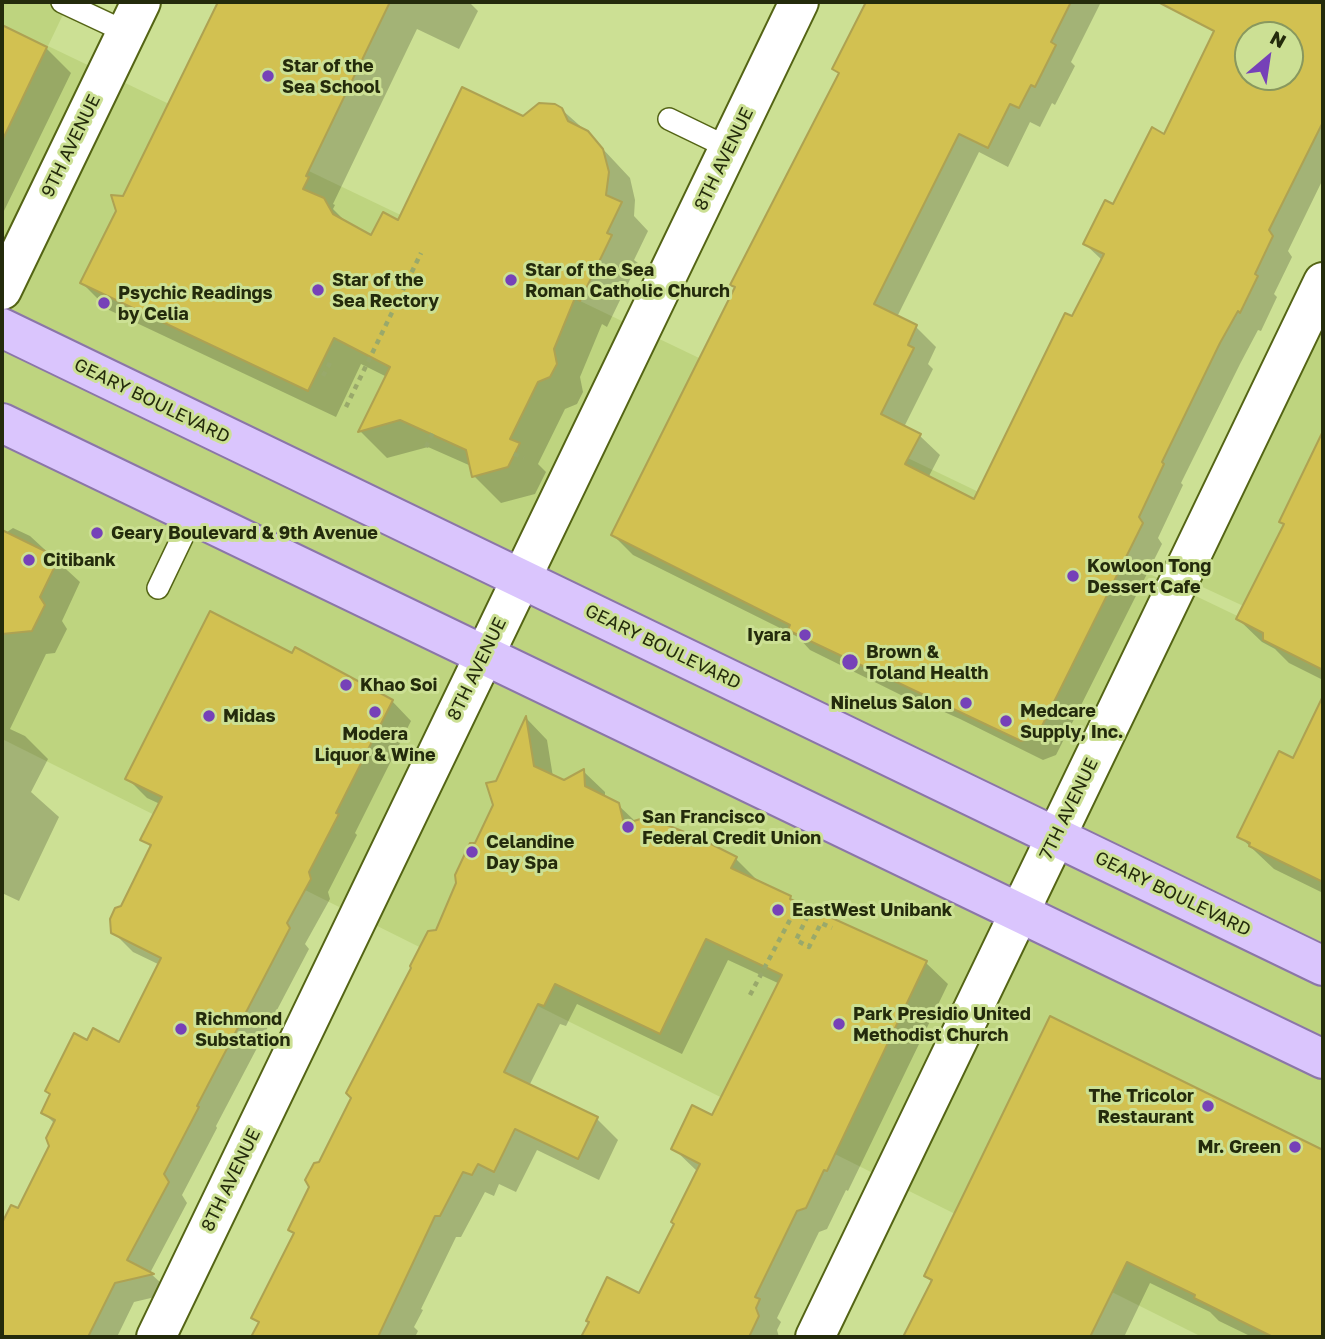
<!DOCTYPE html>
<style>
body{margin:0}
#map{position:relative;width:1325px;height:1339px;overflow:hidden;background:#cce094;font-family:"Golos Text",sans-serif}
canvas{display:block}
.frame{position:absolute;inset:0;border:4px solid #242b0c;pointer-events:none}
.north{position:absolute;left:1234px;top:21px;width:70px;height:70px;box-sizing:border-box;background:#cce094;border:2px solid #89985e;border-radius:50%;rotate:29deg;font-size:19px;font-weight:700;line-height:28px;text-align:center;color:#242b0c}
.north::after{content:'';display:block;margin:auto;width:24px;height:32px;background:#7641b8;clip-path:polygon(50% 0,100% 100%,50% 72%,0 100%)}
</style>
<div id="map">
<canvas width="1325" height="1339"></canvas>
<div class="frame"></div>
<div class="north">N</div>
</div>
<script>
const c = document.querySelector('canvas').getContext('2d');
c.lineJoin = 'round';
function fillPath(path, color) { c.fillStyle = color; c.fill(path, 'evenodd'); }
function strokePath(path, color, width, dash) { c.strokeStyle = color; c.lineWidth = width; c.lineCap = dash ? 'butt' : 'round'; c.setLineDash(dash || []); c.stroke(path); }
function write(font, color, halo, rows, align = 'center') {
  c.font = font + ' "Golos Text",sans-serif'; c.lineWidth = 6; c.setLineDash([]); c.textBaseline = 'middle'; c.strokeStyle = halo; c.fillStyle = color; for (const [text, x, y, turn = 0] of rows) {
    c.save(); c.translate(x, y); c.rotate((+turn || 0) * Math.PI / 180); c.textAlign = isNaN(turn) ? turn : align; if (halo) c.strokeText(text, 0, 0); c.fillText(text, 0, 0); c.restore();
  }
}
fillPath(new Path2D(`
 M 2,2 L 69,2 L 48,46 L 1323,657 L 1323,1337 L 1202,1337 L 2,739 Z
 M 1323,289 L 1323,643 L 1181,577 Z`), '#bed47f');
fillPath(new Path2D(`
 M 220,2 L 469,2 L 478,11 L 459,49 L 417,29 L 333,204 L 335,205 L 333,209 L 348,224 L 372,238 L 399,223 L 523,118 L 561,109 L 587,132 L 630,178 L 635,200 L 634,216 L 648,231 L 634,260 L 638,263 L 607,327 L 602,324 L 580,377 L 583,392 L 577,404 L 565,409 L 538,464 L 546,472 L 535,494 L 501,503 L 474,476 L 471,466 L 428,447 L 387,458 L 360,431 L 387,377 L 361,364 L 336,417 L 109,310 L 82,283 Z
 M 868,2 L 1101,2 L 1071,62 L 1075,66 L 1055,105 L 1052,103 L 1040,127 L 1030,122 L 1008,167 L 979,152 L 897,317 L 916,327 L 936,347 L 928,364 L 933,369 L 904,427 L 920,436 L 940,455 L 928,478 L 975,501 L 1102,260 L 1085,244 L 1165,136 L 1231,2 L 1323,2 L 1323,179 L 1288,251 L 1292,257 L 1274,294 L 1277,297 L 1261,331 L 1258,330 L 1240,364 L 1181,483 L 1183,485 L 1158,538 L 1162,544 L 1056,755 L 1043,760 L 960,719 L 913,698 L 911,700 L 810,650 L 798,637 L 633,555 L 613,535 L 840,75 L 834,69 ZM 1248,35 L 1290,35 L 1290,77 L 1248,77 Z
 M 2,27 L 46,48 L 71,73 L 2,215 Z
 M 1322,458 L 1323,458 L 1323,680 L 1289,663 L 1275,649 L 1262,642 L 1238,619 L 1285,525 L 1281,522 Z
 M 13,528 L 30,536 L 80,582 L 62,621 L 67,629 L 55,653 L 46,654 L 10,729 L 25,736 L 48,759 L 31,792 L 59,817 L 19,901 L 2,893 L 2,532 L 4,534 Z
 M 1323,700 L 1323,893 L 1274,869 L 1239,836 L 1294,760 Z
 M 392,701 L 411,721 L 355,833 L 357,835 L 328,892 L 330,899 L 305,944 L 309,949 L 216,1126 L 217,1128 L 182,1195 L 187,1203 L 150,1273 L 172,1293 L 134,1302 L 117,1337 L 2,1337 L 2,1225 L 19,1211 L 51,1146 L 55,1124 L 43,1112 L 51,1096 L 47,1091 L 88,1043 L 120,1044 L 160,965 L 133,952 L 113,932 L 152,848 L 142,839 L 160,804 L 147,798 L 127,778 Z
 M 527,719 L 547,740 L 553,777 L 564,782 L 583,771 L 605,792 L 605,798 L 618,805 L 636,822 L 736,859 L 757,880 L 756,882 L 790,898 L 795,903 L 926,963 L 948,984 L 848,1191 L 846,1190 L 827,1229 L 819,1232 L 777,1318 L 781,1322 L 777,1330 L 779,1337 L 583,1337 L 591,1322 L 640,1295 L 676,1224 L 698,1172 L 673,1148 L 713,1117 L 780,984 L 728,960 L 682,1054 L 577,1004 L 566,1026 L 560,1024 L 529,1086 L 597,1119 L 618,1140 L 599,1180 L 537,1150 L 516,1192 L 499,1184 L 494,1196 L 485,1192 L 461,1237 L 456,1237 L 421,1309 L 423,1310 L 414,1327 L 418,1331 L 415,1337 L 253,1337 L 260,1324 L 253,1318 L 295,1235 L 290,1230 L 437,932 L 495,805 L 498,783 Z
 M 1051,1018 L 1323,1152 L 1323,1337 L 1252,1337 L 1219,1321 L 1210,1312 L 1150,1283 L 1124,1337 L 904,1337 L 932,1282 L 926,1276 Z`), '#0003');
const building = new Path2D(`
 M 218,2 L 390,2 L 306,176 L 309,177 L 303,189 L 324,198 L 333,214 L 371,235 L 383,212 L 398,220 L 462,87 L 523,116 L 539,103 L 555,104 L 562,108 L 568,121 L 588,131 L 603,149 L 609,172 L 606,195 L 622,202 L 607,233 L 612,235 L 580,301 L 575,298 L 554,349 L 557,364 L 550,377 L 538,382 L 510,439 L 520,443 L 508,467 L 472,477 L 466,450 L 400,420 L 358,432 L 390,367 L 334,338 L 308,391 L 80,283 L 116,211 L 111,195 L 123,196 Z
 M 866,2 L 1071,2 L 1051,42 L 1056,45 L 1035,87 L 1031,85 L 1019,108 L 1010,104 L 988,148 L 959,134 L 874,304 L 917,325 L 908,345 L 914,348 L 881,414 L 921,434 L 905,464 L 974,499 L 1065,313 L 1072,316 L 1104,254 L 1083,244 L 1105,200 L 1113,204 L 1152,127 L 1164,134 L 1214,31 L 1158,2 L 1323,2 L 1323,122 L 1269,230 L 1273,236 L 1255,274 L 1258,276 L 1240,313 L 1238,311 L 1220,343 L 1162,462 L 1164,464 L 1139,517 L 1143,523 L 1037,736 L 1021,741 L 810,641 L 788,630 L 790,625 L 611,535 L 735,287 L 730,285 L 839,73 L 832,69 ZM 1248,35 L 1290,35 L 1290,77 L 1248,77 Z
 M 2,25 L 47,47 L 2,141 Z
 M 1323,431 L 1323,670 L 1263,640 L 1263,633 L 1236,619 L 1284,524 L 1279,522 Z
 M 2,530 L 59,558 L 40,597 L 45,605 L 32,631 L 2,634 Z
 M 210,611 L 292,653 L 295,647 L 393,700 L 336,813 L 339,814 L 309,872 L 311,879 L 287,923 L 290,928 L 197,1106 L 199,1107 L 164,1174 L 169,1182 L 127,1260 L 154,1274 L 115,1283 L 88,1337 L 2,1337 L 2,1223 L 11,1205 L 18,1208 L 49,1146 L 46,1138 L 55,1120 L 41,1113 L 50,1094 L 45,1091 L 74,1033 L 87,1040 L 93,1028 L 119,1042 L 161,958 L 111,933 L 110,919 L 115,908 L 121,906 L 151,845 L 140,840 L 162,797 L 125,779 Z
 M 1323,696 L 1323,882 L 1249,846 L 1250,843 L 1237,837 L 1279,751 L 1293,758 Z
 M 526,716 L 534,766 L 564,780 L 584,769 L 585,786 L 619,803 L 624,824 L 647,817 L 697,837 L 737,857 L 731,868 L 791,896 L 790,899 L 927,961 L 827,1171 L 824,1170 L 806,1208 L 797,1211 L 755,1297 L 760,1299 L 756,1308 L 759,1316 L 749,1337 L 581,1337 L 589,1322 L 586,1321 L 607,1277 L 639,1293 L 674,1224 L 671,1222 L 700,1164 L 671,1149 L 692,1105 L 712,1115 L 782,975 L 706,939 L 660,1034 L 555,984 L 544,1006 L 538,1004 L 504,1072 L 598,1117 L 578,1159 L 515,1129 L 494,1172 L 478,1164 L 472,1175 L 463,1172 L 440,1216 L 435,1216 L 378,1337 L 251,1337 L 259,1322 L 251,1318 L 294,1233 L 288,1230 L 309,1187 L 305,1180 L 314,1163 L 319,1162 L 351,1098 L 346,1093 L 411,968 L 410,966 L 428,931 L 436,930 L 456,883 L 455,875 L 470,843 L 475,843 L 493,805 L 486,783 L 496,781 Z
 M 1050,1016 L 1323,1150 L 1323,1337 L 1273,1337 L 1194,1298 L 1195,1295 L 1127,1262 L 1090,1337 L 903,1337 L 932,1280 L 924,1276 Z`);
fillPath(building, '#d2c151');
strokePath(building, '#aea252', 2);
const lane = new Path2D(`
 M 62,2 L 126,32
 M 669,119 L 729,148
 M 158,588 L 193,515`);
const street = new Path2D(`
 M 2,290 L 141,2
 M 156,1337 L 799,2
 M 815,1337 L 1323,282`);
const primary = new Path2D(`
 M 2,328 L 1323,966
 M 2,423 L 1323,1059`);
strokePath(lane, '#546415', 24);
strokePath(street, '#546415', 42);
strokePath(primary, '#8b76a8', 42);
strokePath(new Path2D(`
 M 597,267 L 602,270
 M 323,376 L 332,359
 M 346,407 L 421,253
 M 426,447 L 434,430
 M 514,454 L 524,458
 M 812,907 L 796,940 L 809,947 L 821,923 L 832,928
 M 750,995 L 800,901`), '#99a96b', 4.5, [5, 5]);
strokePath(lane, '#fff', 21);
strokePath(street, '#fff', 38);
strokePath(primary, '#dac5fd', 38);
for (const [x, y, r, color] of [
 [268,76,7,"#7641b8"],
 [511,280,7,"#7641b8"],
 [318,290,7,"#7641b8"],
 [104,303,7,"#7641b8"],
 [97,533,7,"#7641b8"],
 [29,560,7,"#7641b8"],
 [1073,576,7,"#7641b8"],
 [805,635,7,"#7641b8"],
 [850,662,9,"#7641b8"],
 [346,685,7,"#7641b8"],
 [966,703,7,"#7641b8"],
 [375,712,7,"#7641b8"],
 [209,716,7,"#7641b8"],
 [1006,721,7,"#7641b8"],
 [628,827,7,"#7641b8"],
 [472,852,7,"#7641b8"],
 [778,910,7,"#7641b8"],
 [839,1024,7,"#7641b8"],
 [181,1029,7,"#7641b8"],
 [1208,1106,7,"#7641b8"],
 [1295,1147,7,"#7641b8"]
]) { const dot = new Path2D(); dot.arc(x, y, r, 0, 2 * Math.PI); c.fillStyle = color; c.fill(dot); strokePath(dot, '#cce094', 2.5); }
write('bold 18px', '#242b0c', '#cce094', [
 ["Star of the",282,66],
 ["Sea School",282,87],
 ["Star of the Sea",525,270],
 ["Roman Catholic Church",525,291],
 ["Star of the",332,280],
 ["Sea Rectory",332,301],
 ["Psychic Readings",118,293],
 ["by Celia",118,314],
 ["Geary Boulevard & 9th Avenue",111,533],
 ["Citibank",43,560],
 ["Kowloon Tong",1087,566],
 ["Dessert Cafe",1087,587],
 ["Iyara",791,635,"right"],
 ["Brown &",866,652],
 ["Toland Health",866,673],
 ["Khao Soi",360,685],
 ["Ninelus Salon",952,703,"right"],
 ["Medcare",1020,711],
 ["Supply, Inc.",1020,732],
 ["Midas",223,716],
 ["Modera",375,734,"center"],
 ["Liquor & Wine",375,755,"center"],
 ["San Francisco",642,817],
 ["Federal Credit Union",642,838],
 ["Celandine",486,842],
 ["Day Spa",486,863],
 ["EastWest Unibank",792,910],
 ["Park Presidio United",853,1014],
 ["Methodist Church",853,1035],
 ["Richmond",195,1019],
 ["Substation",195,1040],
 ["The Tricolor",1194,1096,"right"],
 ["Restaurant",1194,1117,"right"],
 ["Mr. Green",1281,1147,"right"]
], 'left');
write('18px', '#242b0c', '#cce094', [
 ["9TH AVENUE",71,146,-64],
 ["8TH AVENUE",724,159,-64],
 ["GEARY BOULEVARD",152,401,26],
 ["GEARY BOULEVARD",663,647,26],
 ["8TH AVENUE",477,669,-64],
 ["7TH AVENUE",1069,809,-64],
 ["GEARY BOULEVARD",1173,894,26],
 ["8TH AVENUE",231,1180,-64]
]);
</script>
